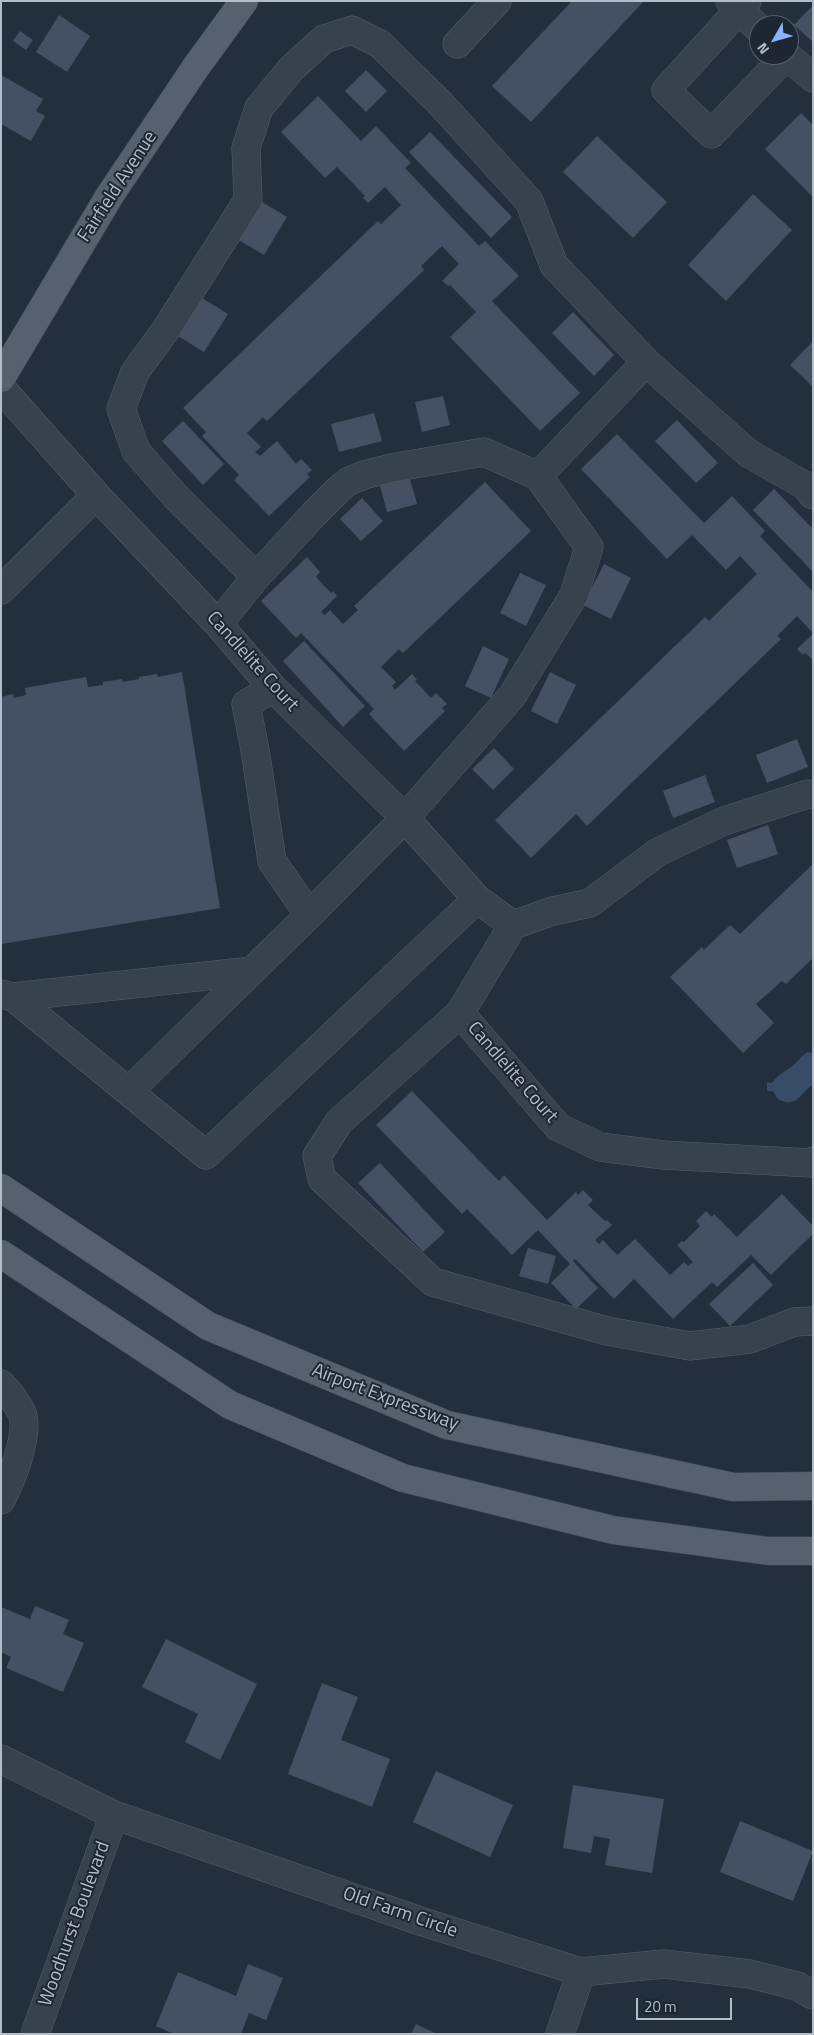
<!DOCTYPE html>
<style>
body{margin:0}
#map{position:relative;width:814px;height:2035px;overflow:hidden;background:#242f3e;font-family:"Titillium Web",sans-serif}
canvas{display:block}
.frame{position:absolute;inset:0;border:2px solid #b4bcc9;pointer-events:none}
.north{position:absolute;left:749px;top:15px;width:50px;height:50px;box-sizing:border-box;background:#1d2633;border:1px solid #59626f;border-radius:50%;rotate:232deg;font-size:14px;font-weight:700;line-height:20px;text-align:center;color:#b4bcc9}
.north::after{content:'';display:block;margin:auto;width:18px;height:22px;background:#8ab4f8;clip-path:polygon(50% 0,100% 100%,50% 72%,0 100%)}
.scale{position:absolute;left:636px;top:1998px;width:96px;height:22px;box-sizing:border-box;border:2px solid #b4bcc9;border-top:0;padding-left:6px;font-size:15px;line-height:18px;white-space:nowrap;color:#b4bcc9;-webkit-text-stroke:4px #1d2633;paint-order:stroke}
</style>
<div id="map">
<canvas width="814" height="2035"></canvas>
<div class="frame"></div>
<div class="north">N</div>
<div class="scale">20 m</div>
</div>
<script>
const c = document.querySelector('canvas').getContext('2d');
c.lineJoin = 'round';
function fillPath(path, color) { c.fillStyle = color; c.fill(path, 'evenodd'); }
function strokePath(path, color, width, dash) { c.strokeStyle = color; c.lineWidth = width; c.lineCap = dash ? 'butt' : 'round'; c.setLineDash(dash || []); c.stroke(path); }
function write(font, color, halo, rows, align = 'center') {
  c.font = font + ' "Titillium Web",sans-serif'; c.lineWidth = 4; c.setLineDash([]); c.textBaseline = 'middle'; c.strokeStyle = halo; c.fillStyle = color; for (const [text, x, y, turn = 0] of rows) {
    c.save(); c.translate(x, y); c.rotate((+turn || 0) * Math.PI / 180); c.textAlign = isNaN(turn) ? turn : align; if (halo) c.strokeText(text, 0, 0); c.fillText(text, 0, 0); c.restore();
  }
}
fillPath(new Path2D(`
 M 808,1052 L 813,1053 L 813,1085 C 802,1090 799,1105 785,1102 C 778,1100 776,1097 773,1091 L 767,1091 L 767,1082 L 772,1083 C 778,1075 781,1074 788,1069 C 796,1065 800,1056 808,1052 Z`), '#394c67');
fillPath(new Path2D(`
 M 572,1 L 644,1 L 531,122 L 492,86 Z
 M 813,5 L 813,42 L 794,25 Z
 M 59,15 L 90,36 L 67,72 L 36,52 Z
 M 20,31 L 33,40 L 26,50 L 13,41 Z
 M 366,70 L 387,91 L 366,112 L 345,91 Z
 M 1,75 L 43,99 L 36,111 L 45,116 L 31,141 L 1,124 Z
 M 318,96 L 361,141 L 376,126 L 411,163 L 405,168 L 479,246 L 485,241 L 519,276 L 492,301 L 580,393 L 540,431 L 450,337 L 476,312 L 450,285 L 448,286 L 442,281 L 459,264 L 442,246 L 421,266 L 424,270 L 267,421 L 263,417 L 247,433 L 261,447 L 255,452 L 260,456 L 277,441 L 296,464 L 301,459 L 312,470 L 307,474 L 310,477 L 269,516 L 234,480 L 239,475 L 202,436 L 206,432 L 183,408 L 378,221 L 381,224 L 401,205 L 385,187 L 368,203 L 363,198 L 365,196 L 337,167 L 325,178 L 281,132 Z
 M 801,113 L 813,125 L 813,197 L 765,149 Z
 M 430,132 L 512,217 L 491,238 L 409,152 Z
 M 597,136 L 667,202 L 633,238 L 563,172 Z
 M 753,194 L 792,230 L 726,301 L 688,265 Z
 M 262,202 L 287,217 L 264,255 L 239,240 Z
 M 202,298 L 228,314 L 204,352 L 178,336 Z
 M 573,312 L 614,355 L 594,376 L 552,333 Z
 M 813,341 L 813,387 L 790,365 Z
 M 443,396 L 450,425 L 422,432 L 415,402 Z
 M 374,413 L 382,441 L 339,452 L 331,424 Z
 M 677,420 L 718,463 L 696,483 L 655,441 Z
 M 183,421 L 224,464 L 203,485 L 162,441 Z
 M 617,434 L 704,523 L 732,496 L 765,531 L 760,536 L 813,592 L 813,633 L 797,616 L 777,636 L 781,639 L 587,826 L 576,814 L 531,858 L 495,820 L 705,617 L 709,621 L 757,574 L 740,556 L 726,570 L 692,535 L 667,559 L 581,469 Z
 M 409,475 L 417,504 L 387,512 L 379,482 Z
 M 485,482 L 531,531 L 403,653 L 399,649 L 381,667 L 396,682 L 392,686 L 395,690 L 412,674 L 417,680 L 415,681 L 431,698 L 436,693 L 447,704 L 442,708 L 445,711 L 404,751 L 369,714 L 374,709 L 301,633 L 296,638 L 261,601 L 307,557 L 320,572 L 316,577 L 331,593 L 333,591 L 337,596 L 321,612 L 325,615 L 330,610 L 343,624 L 358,610 L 354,606 Z
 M 774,489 L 813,529 L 813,572 L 753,510 Z
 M 362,498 L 383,521 L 361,541 L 340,519 Z
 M 604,564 L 631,578 L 611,619 L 583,605 Z
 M 520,573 L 546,585 L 526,626 L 500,613 Z
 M 813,634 L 813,660 L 805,653 L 803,655 L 797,649 Z
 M 304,641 L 365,706 L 343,727 L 283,661 Z
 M 483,646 L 509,659 L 491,698 L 465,686 Z
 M 182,672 L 220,908 L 1,944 L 1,697 L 13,694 L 14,698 L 26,695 L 25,688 L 86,677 L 88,687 L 103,685 L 103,682 L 122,679 L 123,682 L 139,679 L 139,677 L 157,674 L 158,677 Z
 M 550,672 L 576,685 L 557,724 L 531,711 Z
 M 797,739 L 808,767 L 767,783 L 756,755 Z
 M 494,748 L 514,769 L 493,790 L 472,769 Z
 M 705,775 L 715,802 L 673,818 L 663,791 Z
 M 768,825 L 778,854 L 737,868 L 727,840 Z
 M 813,864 L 813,958 L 786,984 L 782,981 L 756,1004 L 774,1023 L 743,1053 L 670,977 L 702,947 L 704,950 L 730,925 L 740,934 Z
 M 412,1091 L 499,1181 L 504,1175 L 547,1220 L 576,1192 L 578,1195 L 583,1190 L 593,1200 L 588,1205 L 605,1221 L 607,1220 L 612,1225 L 595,1240 L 599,1244 L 603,1240 L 617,1255 L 635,1239 L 670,1275 L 684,1262 L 688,1266 L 693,1262 L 677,1245 L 682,1241 L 684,1242 L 700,1226 L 696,1221 L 706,1211 L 712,1217 L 714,1214 L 737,1237 L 782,1194 L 813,1226 L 813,1234 L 771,1275 L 751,1255 L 717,1287 L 712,1282 L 673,1319 L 634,1279 L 614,1299 L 575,1259 L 573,1261 L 598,1288 L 576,1309 L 551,1283 L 570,1264 L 538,1230 L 512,1255 L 467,1209 L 462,1214 L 376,1125 Z
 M 380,1163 L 445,1232 L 423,1252 L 358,1183 Z
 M 528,1248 L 556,1256 L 548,1284 L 519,1276 Z
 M 753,1263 L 773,1285 L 730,1326 L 709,1304 Z
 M 35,1606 L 69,1620 L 63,1634 L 84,1643 L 63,1692 L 6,1668 L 11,1657 L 1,1652 L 1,1607 L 30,1619 Z
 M 166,1639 L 257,1684 L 220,1760 L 185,1742 L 198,1714 L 142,1687 Z
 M 322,1683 L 358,1697 L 341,1740 L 390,1759 L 372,1807 L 288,1774 Z
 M 436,1771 L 513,1805 L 490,1857 L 413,1822 Z
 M 573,1785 L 664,1799 L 652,1873 L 605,1865 L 610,1839 L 594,1836 L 591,1853 L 563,1848 Z
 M 740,1821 L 813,1851 L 793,1901 L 720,1872 Z
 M 248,1964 L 283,1978 L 266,2020 L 249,2013 L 241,2034 L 174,2034 L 156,2026 L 178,1972 L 236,1996 Z
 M 416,2024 L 437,2034 L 411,2034 Z`), '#455162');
const minor = new Path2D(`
 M 730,1 L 759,29
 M 747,1 L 666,90 L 711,134 L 787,55
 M 457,44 L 497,1
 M 786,55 L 813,78
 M 1,388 L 96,495 L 218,624 L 273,688 L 405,818 L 477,899 L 513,925
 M 538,476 L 646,362
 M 1,590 L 96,495
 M 218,624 L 256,577 L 177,498 L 136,451 L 121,409 L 135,372 L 165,331 L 248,200 L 246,148 L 259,108 L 291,69 L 324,39 L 352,30 L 380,44 L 440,103 L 529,201 L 554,265 L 646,362 L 748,453 L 804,485 L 813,495
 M 273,688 L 246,704 L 255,750 L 272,861 L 309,915
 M 813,795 L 808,794 L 724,821 L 658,852 L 590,903 L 553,911 L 513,925 L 460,1013 L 558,1127 L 600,1147 L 663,1155 L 811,1163 L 813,1161
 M 1,994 L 13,997 L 206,1155 L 477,899
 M 13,997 L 252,971
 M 460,1013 L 339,1122 L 317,1156 L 322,1179 L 433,1282 L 607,1331 L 690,1346 L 750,1339 L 794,1322 L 813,1321
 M 130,1090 L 309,915 L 405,818 L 512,696 L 574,595 L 589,547 L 538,476 L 484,452 L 391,468 L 364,475 L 349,481 L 339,489 L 313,515 L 256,577
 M 1,1384 C 9,1392 17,1403 22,1413 C 30,1434 11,1481 1,1500
 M 1,1759 L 114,1815 L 423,1922 L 581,1972 L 664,1964 L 750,1974 L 797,1986 L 813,1995
 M 35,2034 L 114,1815
 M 560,2034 L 581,1972`);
const major = new Path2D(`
 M 1,378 L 110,195 L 196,67 L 244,1
 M 1,1188 L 208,1326 L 447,1425 L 733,1487 L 813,1486
 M 1,1254 L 230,1405 L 403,1478 L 613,1530 L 768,1551 L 813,1551`);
strokePath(minor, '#565f6c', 29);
strokePath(major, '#414a57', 29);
strokePath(minor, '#38414e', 28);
strokePath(major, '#56606e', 28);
write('19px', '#b4bcc9', '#1d2633', [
 ["Fairfield Avenue",118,187,-57],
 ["Candlelite Court",252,662,48],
 ["Candlelite Court",512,1073,49],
 ["Airport Expressway",385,1398,21],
 ["Old Farm Circle",400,1913,19],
 ["Woodhurst Boulevard",75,1924,-70]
]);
</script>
